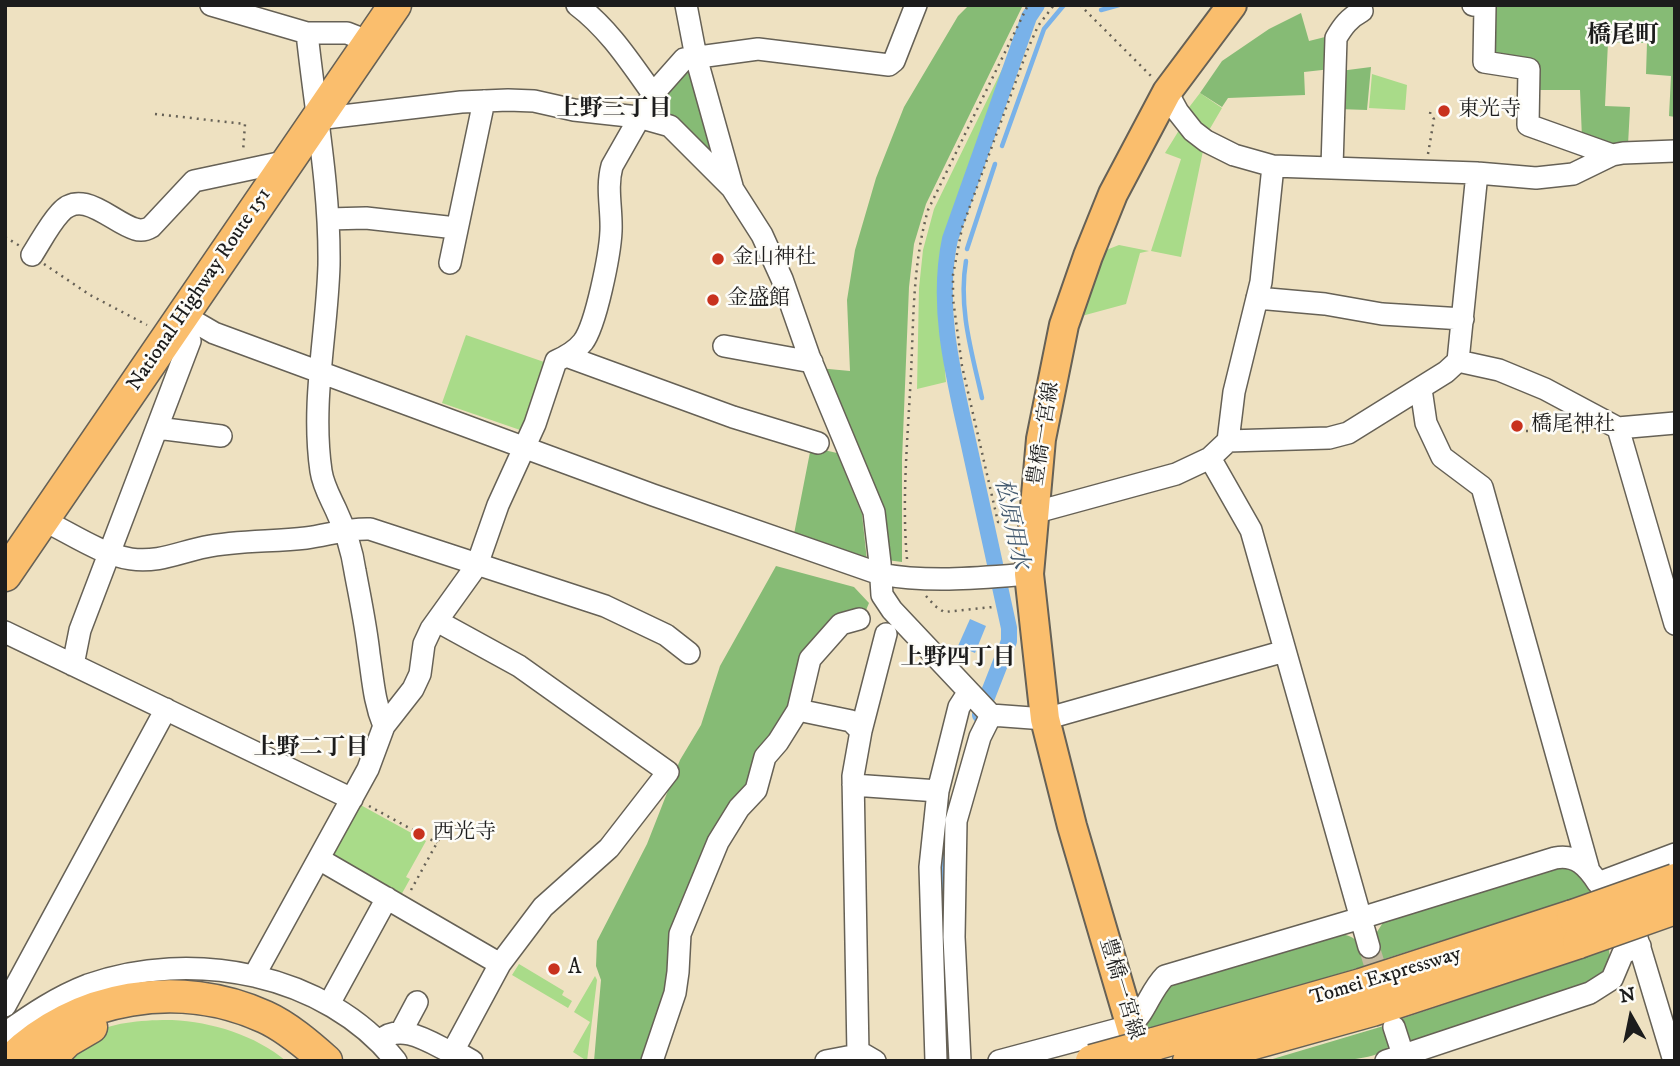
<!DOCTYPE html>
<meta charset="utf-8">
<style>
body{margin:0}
#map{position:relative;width:1680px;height:1066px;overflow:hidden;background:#eee1c1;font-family:"IM FELL DW Pica",serif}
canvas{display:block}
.frame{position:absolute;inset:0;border:7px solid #1c1c1c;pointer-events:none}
.north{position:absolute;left:1596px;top:982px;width:70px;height:70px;-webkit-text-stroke:5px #fdfcf7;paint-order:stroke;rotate:351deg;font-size:19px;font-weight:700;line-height:28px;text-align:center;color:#1c1c1c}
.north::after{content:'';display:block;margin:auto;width:24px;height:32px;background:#1c1c1c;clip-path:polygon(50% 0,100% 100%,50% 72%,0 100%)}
</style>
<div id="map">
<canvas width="1680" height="1066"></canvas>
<div class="frame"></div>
<div class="north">N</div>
</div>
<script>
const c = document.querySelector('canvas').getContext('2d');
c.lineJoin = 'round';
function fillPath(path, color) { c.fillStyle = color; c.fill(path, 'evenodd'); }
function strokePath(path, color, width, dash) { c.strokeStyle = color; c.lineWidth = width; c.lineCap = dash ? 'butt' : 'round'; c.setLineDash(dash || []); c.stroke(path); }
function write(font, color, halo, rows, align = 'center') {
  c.font = font + ' "IM FELL DW Pica","Noto Serif JP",serif'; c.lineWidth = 5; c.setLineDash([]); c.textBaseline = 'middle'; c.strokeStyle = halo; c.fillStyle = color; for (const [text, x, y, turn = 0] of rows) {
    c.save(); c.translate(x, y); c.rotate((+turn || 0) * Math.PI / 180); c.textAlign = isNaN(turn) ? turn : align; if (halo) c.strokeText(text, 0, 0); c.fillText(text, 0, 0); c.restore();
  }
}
fillPath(new Path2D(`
 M 1012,49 L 944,239 L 938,291 L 946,382 L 917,389 L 919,288 L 923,250 L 934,209 Z
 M 1372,74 L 1407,85 L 1405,110 L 1369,108 Z
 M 1200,93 L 1222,108 L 1208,132 L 1187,110 Z
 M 1181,127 L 1204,146 L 1181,257 L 1151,251 L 1181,159 L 1165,153 Z
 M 1119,245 L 1149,251 L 1140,253 L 1126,304 L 1078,317 L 1101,252 Z
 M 466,335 L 547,363 L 523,431 L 442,403 Z
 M 357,803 L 426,841 L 406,877 L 410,879 L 400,897 L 331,859 L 330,852 Z
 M 519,964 L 564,991 L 562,995 L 572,1001 L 568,1008 L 512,975 Z
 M 595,976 L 597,980 L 587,1061 L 573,1052 L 590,1022 L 574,1012 Z
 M 172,1020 C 212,1022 255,1035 286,1061 L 57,1061 C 68,1052 80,1042 92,1034 C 115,1021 147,1020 172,1020 Z`), '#a9db89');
fillPath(new Path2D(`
 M 969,5 L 1023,5 L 926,204 L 914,244 L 909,287 L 902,460 L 902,562 L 887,560 L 818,368 L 850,371 L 847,300 L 855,250 L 876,178 L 904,107 L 958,16 Z
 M 1489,5 L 1675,5 L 1675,117 L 1669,116 L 1671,76 L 1646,74 L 1647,43 L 1608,42 L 1605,106 L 1630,107 L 1628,145 L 1611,149 L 1582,138 L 1580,90 L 1532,90 L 1533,66 L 1487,59 Z
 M 1301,13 L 1309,41 L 1333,35 L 1331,69 L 1304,72 L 1305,95 L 1228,98 L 1222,107 L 1200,93 L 1222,61 L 1269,29 Z
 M 692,66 L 719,163 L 649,116 L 656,98 Z
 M 1371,67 L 1367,110 L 1338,109 L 1340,71 Z
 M 811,447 L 837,453 L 862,514 L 867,561 L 794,534 Z
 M 776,566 L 854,587 L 869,603 L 864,615 L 852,614 L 795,696 L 775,740 L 671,971 L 646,1061 L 594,1061 L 601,980 L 596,966 L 597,941 L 647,844 L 680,760 L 701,725 L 720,666 Z
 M 1562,864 L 1582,874 L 1591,893 L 1381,960 L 1375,935 L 1384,921 Z
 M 1336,934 C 1358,934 1363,947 1368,965 L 1144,1032 L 1157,997 L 1169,984 Z
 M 1609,949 L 1610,961 L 1599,981 L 1413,1043 L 1409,1040 L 1398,1020 Z
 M 1387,1025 C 1388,1031 1392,1040 1389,1046 C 1377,1066 1290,1061 1266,1061 Z`), '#86bb75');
fillPath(new Path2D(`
 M 970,619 L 986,626 L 975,653 L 958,646 Z`), '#79b2e9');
strokePath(new Path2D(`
 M 1101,10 L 1119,5
 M 1002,146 L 1044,29 L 1064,5
 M 967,249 L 995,164
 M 966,261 C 958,308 972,353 982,398`), '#79b2e9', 4.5);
strokePath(new Path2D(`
 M 980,715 L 1009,641 L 1009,628 C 996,569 983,509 970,450 C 955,381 935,310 950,239 L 1029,17 L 1037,5
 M 945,910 L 944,844 L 948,813
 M 945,949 L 946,1042 L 949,1061`), '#79b2e9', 16);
strokePath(new Path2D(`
 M 1369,947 L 1383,992`), '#c4baa0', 21, [21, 10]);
const minor = new Path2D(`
 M 211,5 L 307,33 L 347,33 L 370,42
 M 577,5 C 609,29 630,62 653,94
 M 686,5 L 696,57 L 732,186
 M 1473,5 L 1485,6 L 1484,62 L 1529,69 L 1528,125 L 1612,155
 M 307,33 C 315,110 330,186 329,265 C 327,334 311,402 321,471 C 323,485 330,497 336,510 C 345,529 352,550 355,571 C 360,598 366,626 369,654 C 373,680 374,702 384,726
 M 1167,92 L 1178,112 L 1193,131 L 1206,141 L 1234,155 L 1273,166 L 1477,173 L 1536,178 L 1573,174 L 1612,155 L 1623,153 L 1675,151
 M 317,119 L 461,102 L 508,100 L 534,101 L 574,110 L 638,117 L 670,126 L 732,188 L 762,235 L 782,279 L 809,356 L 874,512 L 880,563 L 882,595 L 892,610 L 991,715 L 1045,719 L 1285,651
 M 1332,167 L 1336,38 C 1343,26 1349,18 1362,11 L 1360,5
 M 328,219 L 366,218 L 456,228
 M 32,255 C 41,241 49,225 60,213 C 82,187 113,223 135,229 C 141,231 146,230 151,227 L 194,181 L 288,161
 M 450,263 L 484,101
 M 1257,298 L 1325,304 L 1382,314 L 1463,319
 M 183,315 L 214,333 L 653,495 L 880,574 C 929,583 979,578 1029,574
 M 724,346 L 812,362
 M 566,356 L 733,417 L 818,443
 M 1458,361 L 1499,370 L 1545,389 L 1618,428 L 1675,423
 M 1421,389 L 1426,423 L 1442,457 L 1482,487 L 1588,867
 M 157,428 L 221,436
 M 1618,428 L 1675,624
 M 1228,441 L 1234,392 L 1261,282 L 1273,166
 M 1210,458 L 1251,530 L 1369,947
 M 1033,513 L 1176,474 L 1210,458 L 1228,441 L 1329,438 L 1348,433 L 1446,372 L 1458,361 L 1477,173
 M 43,520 C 72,534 100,554 131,559 C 158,563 180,552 205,547 C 238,540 273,542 306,538 C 328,535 348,528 370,529 L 605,606 L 666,635 L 689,653
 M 437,621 L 519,666 L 668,772 L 609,848 L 543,907 L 500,964
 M 5,632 L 352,799
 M 73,665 L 80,630 L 190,341
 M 798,710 L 851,721 L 861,731
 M 853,785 L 938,791
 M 319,859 L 500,964 L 452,1053 C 431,1043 400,1021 380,1041
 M 1614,877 L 1675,854
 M 1636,935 L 1674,1061
 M 254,976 L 368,769 L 384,726 L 413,689 L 420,674 L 424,644 L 431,629 L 477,565 L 498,505 L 535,424 L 556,361 C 565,357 576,351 583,342 C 596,325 610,254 611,231 C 612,209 606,188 612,166 L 653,94 L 684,59 L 758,49 L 889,65 L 894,61 L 916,5
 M 329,1004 L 387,898
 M 5,1006 L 166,709
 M 1394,1027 L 1405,1061
 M 401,1032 L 417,1002
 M 5,1033 C 32,1014 57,997 88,985 C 191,948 326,973 396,1061
 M 453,1050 L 472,1061
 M 858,1054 L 853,776 L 861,731 L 886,634
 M 652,1061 L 675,993 L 678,972 L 680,934 L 718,842 L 739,808 L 756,790 L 765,757 L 778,742 L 798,710 L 810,659 L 841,624 L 859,619
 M 826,1061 L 863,1054 L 875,1061
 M 936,1061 L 930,867 L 938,791 L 959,707 L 968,693
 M 960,1061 L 954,937 L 956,821 L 980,737 L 991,715
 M 999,1061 L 1130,1026 C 1146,1012 1150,991 1165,976 L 1361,918 L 1555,858 C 1576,854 1587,866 1598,883 L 1614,877 L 1617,884
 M 1386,1061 L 1590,993 L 1612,979 L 1623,953 L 1640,946`);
const major = new Path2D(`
 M 1141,1061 L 1072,826 L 1045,719 L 1029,574 L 1041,439 L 1064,325 L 1088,256 L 1113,194 L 1167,92 L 1232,5`);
const highway = new Path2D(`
 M 5,575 L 395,5
 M 1154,1044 L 1361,985 L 1573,916
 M 10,1061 C 76,995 180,978 265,1017 C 287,1027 308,1045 326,1061
 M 47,1061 L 67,1041 L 91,1027
 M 1189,1061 L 1372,1010 L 1579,942`);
strokePath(minor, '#666156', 24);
strokePath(major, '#666156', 32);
strokePath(highway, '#666156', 35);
strokePath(new Path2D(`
 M 1080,5 L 1152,77
 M 155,114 L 245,124 L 243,152
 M 1428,154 L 1434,119 L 1430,114 L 1431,108
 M 5,237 L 20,246
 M 44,264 L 90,295 L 147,325
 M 1526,431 L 1585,432
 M 1013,521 L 998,522 L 962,366 L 953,299 L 953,275 L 962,228 L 1027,51 L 1038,26 L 1054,5
 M 907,559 C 902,503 907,447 910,392 C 914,330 911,270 928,210 L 1028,5
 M 926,596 L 935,606 L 944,612 L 993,607
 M 369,806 L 437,843
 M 411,890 L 444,830 L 451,834 L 456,824`), '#666156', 2.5, [2, 5]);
strokePath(minor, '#fff', 21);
strokePath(major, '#fabe6d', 28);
strokePath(highway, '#fabe6d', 32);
const highwayBridge = new Path2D(`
 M 1573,916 L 1675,880
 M 1579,942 L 1675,908
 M 1092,1061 L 1154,1044`);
strokePath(highwayBridge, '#666156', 35, []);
strokePath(highwayBridge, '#fabe6d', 32);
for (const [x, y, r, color] of [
 [1444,111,7,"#c8321e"],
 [718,259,7,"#c8321e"],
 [713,300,7,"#c8321e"],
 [1517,426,7,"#c8321e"],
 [419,834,7,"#c8321e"],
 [554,969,7,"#c8321e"]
]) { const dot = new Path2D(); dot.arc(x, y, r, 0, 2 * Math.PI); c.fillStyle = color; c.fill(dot); strokePath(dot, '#fdfcf7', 2.5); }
write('21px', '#1c1c1c', '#fdfcf7', [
 ["東光寺",1458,111],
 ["金山神社",732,259],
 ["金盛館",727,300],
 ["橋尾神社",1531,426],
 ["西光寺",433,834],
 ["A",568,969]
], 'left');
write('21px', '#1c1c1c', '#fdfcf7', [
 ["National Highway Route 151",200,290,-56],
 ["豊橋一宮線",1045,434,-81],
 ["Tomei Expressway",1386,977,-17],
 ["豊橋一宮線",1120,989,73]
]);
write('bold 23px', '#1c1c1c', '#fdfcf7', [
 ["上野三丁目",614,110],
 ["上野四丁目",958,659],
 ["上野二丁目",311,749]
]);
write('italic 23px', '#41586e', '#fdfcf7', [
 ["松原用水",1010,524,78]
]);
write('bold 24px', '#1c1c1c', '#fdfcf7', [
 ["橋尾町",1623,37]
]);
</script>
